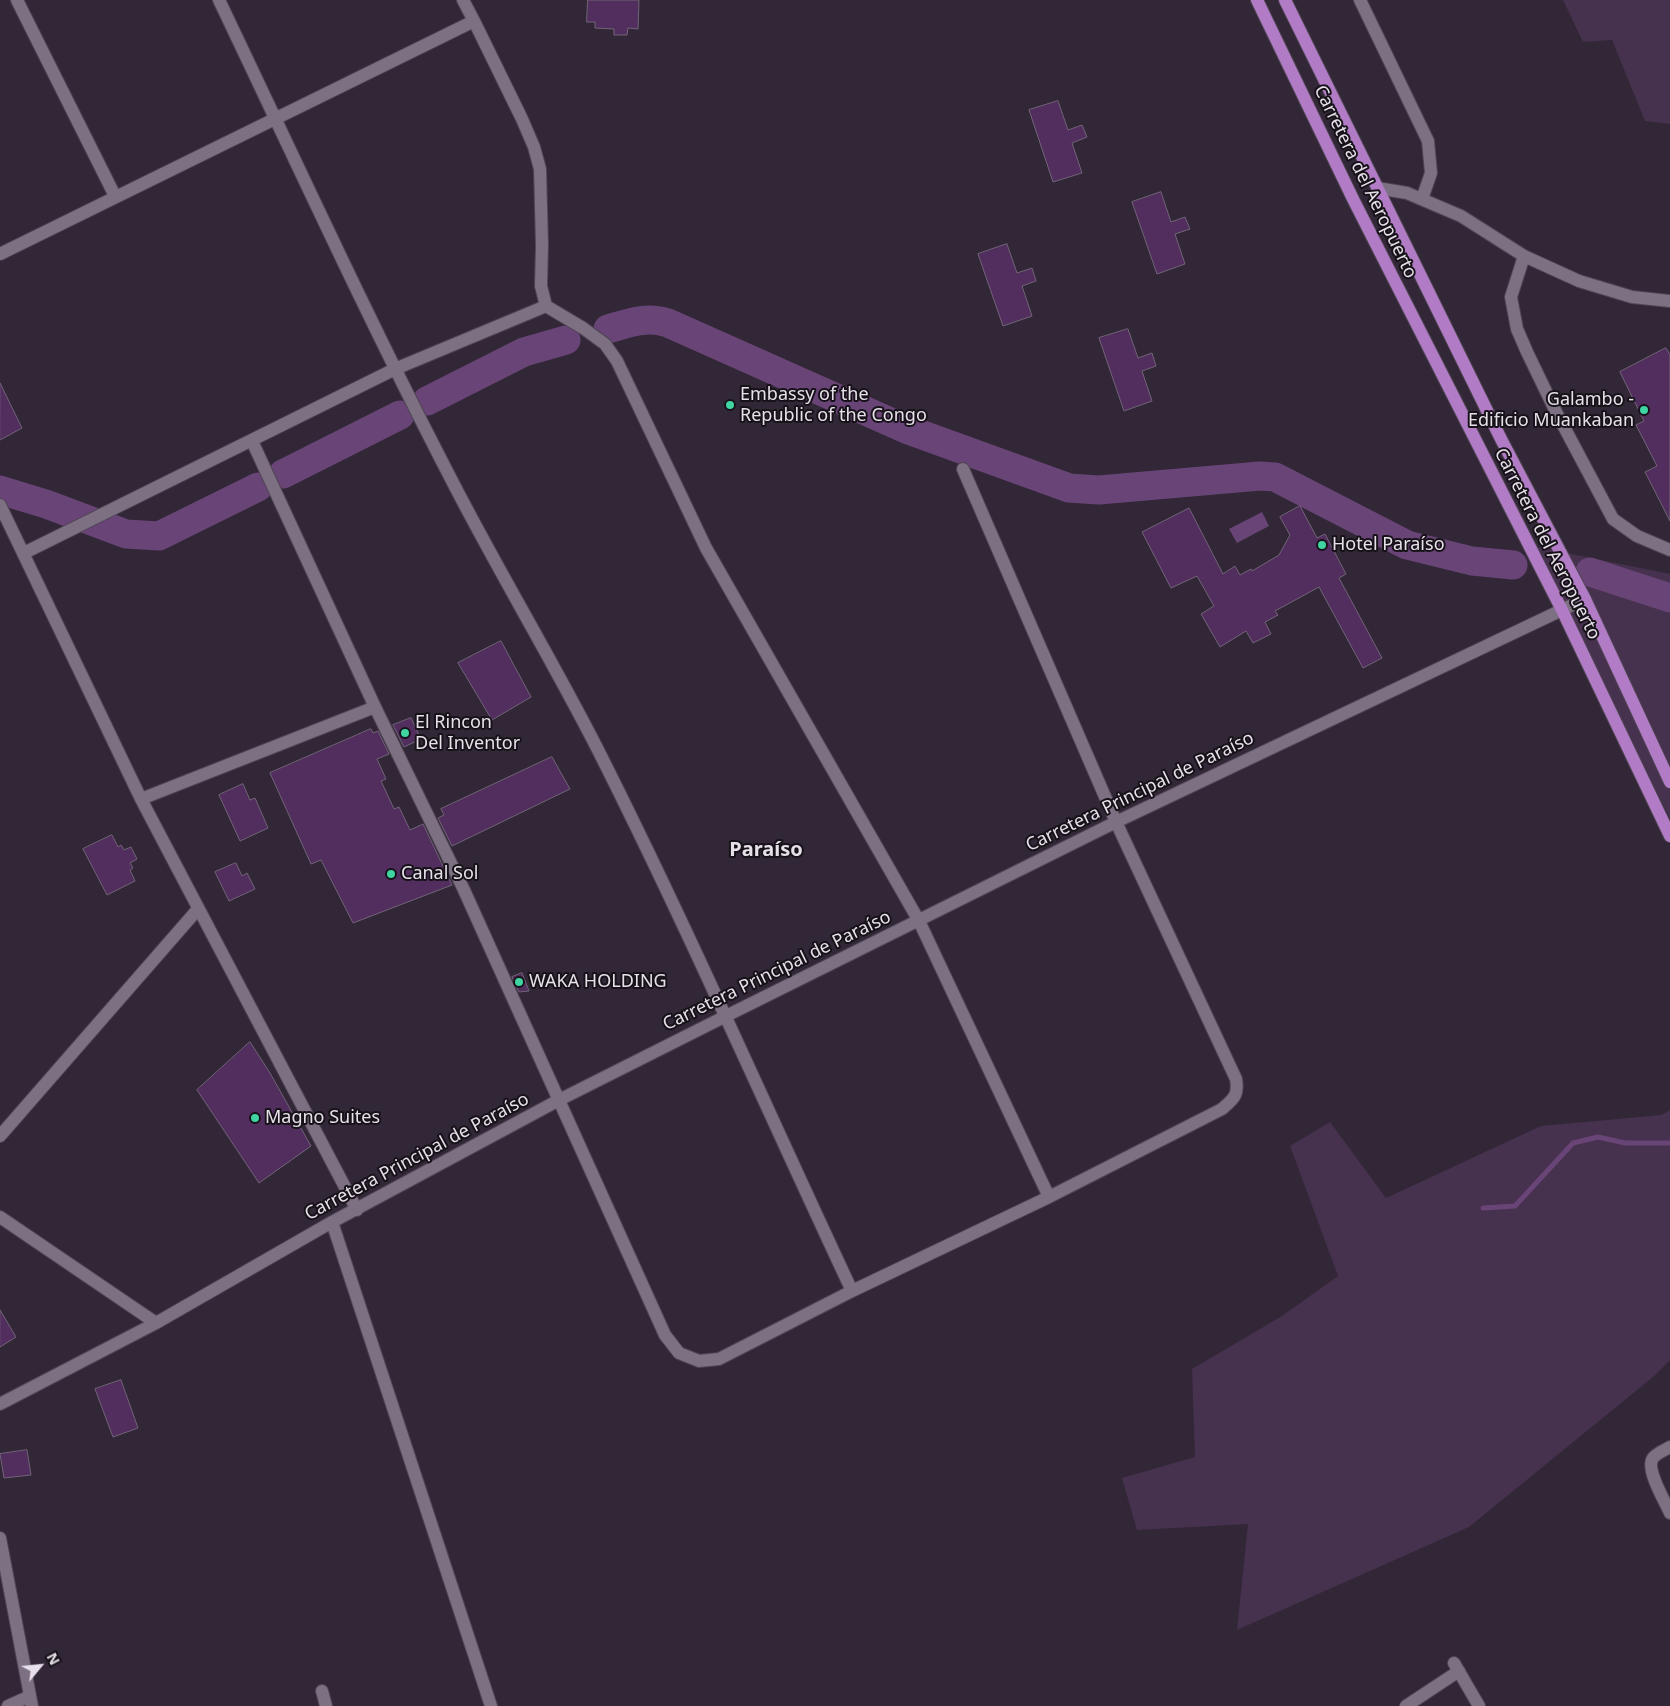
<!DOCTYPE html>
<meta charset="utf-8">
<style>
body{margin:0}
#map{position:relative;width:1670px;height:1706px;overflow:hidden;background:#322737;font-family:"Noto Sans",sans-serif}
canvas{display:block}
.north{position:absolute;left:15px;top:1641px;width:50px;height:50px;-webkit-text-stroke:4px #171219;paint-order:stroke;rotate:62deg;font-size:14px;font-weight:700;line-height:20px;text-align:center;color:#e7dfea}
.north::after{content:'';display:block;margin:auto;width:18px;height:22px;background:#e7dfea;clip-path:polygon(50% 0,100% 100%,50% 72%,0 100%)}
</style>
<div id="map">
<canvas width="1670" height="1706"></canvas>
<div class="north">N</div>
</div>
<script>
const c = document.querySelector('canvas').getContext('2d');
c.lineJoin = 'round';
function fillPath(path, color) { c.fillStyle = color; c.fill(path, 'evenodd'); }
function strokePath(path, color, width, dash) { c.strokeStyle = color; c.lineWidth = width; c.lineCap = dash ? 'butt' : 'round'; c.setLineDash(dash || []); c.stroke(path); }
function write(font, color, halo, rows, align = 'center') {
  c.font = font + ' "Noto Sans",sans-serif'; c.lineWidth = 4; c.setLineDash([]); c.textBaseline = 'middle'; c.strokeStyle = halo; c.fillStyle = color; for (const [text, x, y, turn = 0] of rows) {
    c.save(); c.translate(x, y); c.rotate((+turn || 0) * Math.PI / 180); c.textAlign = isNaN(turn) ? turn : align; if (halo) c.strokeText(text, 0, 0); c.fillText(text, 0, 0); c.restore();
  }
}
fillPath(new Path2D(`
 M 1563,0 L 1670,0 L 1670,124 L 1645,121 L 1612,40 L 1583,42 Z
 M 1532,546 L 1670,574 L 1670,818 L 1550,582 Z
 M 1670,1110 L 1670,1360 L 1653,1377 L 1469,1527 L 1237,1630 L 1248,1524 L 1137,1530 L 1122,1478 L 1195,1457 L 1192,1369 L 1282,1316 L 1338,1276 L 1290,1146 L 1330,1122 L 1386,1198 L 1541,1126 L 1661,1115 Z`), '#46314e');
fillPath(new Path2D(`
 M 1262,512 L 1269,526 L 1237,543 L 1229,529 Z`), '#694477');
strokePath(new Path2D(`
 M 1483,1208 L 1515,1206 L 1573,1143 L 1598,1137 L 1625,1143 L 1670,1143`), '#694477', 5);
strokePath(new Path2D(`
 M 608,329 C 629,323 646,316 668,323 L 906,429 L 1069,488 L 1099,490 L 1260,476 L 1275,477 L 1407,545 L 1472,561 L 1513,565
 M 427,401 L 524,352 L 566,340
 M 283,474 L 400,415
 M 0,490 L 46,504 L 126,534 L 159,536 L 258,487
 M 1590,572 L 1670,598`), '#694477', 29);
const building = new Path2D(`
 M 588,0 L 639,0 L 638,29 L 628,28 L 627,35 L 614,35 L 614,29 L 595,28 L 595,22 L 587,22 Z
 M 1058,101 L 1068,130 L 1082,125 L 1087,137 L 1072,143 L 1082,173 L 1053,182 L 1029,110 Z
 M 1161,192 L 1171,222 L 1185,217 L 1190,229 L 1175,234 L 1185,264 L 1157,274 L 1132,202 Z
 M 1007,244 L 1017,273 L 1032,268 L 1036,281 L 1022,286 L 1032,316 L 1003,326 L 978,254 Z
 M 1128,329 L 1138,358 L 1152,353 L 1156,366 L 1142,371 L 1152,401 L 1124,411 L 1099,338 Z
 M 1666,348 L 1670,355 L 1670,521 L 1645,472 L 1657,466 L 1636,425 L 1644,421 L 1620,372 Z
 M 0,383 L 22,428 L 0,440 Z
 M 1300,506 L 1317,538 L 1325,534 L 1346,574 L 1339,578 L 1382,658 L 1363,668 L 1319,587 L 1275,611 L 1278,615 L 1265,622 L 1271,634 L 1253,643 L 1246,631 L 1220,647 L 1201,614 L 1214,606 L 1197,576 L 1171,588 L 1142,532 L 1189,508 L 1223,574 L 1235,566 L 1240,575 L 1251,569 L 1252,571 L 1279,555 L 1290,535 L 1280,517 Z
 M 501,641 L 531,697 L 492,720 L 458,663 Z
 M 411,718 L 421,739 L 404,747 L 393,725 Z
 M 371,729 L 373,733 L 378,731 L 389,754 L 377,759 L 386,779 L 381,781 L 394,809 L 399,807 L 410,830 L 423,824 L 452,885 L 353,923 L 321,860 L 311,864 L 270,773 Z
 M 552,757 L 570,789 L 452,846 L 438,818 L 444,815 L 441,809 Z
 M 243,784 L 250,800 L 255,798 L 268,828 L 240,841 L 219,795 Z
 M 112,835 L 118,847 L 121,845 L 124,850 L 131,847 L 137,859 L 130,863 L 133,868 L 130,870 L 135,881 L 107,895 L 83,849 Z
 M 236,863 L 242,876 L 247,873 L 255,889 L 229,901 L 215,872 Z
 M 522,973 L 529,991 L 519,992 L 512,977 Z
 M 250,1042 L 270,1073 L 311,1146 L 259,1183 L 197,1090 Z
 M 0,1310 L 16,1337 L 0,1347 Z
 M 121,1380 L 138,1428 L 113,1437 L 95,1389 Z
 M 27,1450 L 31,1475 L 4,1478 L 0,1454 Z`);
fillPath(building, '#522e5f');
strokePath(building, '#716477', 1);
const minor = new Path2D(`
 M 17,0 L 115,196
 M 219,0 C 295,159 368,319 449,475 C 496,567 550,656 597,748 C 687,926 767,1110 852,1291
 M 1360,0 L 1428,141 L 1431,173 L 1422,199
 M 474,21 L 522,119 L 534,147 L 540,169 L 542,245 L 541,286 L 546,306 L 583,328 L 605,344 L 617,361 L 706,548 L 919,921 L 1049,1197
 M 1377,188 L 1407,193 L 1461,216 L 1524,256 L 1579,281 L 1632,297 L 1670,301
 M 0,254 L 474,21 L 463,0
 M 1524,256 L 1511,297 L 1517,329 L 1527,352 L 1555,410 L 1613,519 L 1637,536 L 1670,550
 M 252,441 L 375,707 L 464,890 L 665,1335 L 679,1353 L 699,1361 L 719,1359 L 852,1291 L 1049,1197 L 1222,1109 C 1233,1099 1239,1096 1236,1079 L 1116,822 L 963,469
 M 0,505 L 141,799 L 357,1210
 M 24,553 L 395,369 L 546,306
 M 141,799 L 375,707
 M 0,1136 L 198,909
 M 0,1217 L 156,1323
 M 332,1222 L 491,1706
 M 0,1404 L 156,1323 L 332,1222 L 559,1100 L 726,1016 L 1116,822 L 1585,599
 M 1670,1447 C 1665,1450 1657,1453 1653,1458 C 1645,1469 1665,1501 1670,1513
 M 0,1538 L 32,1706
 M 1454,1663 L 1479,1706
 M 322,1691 L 326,1706
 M 8,1706 L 30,1696
 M 1406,1706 L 1459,1671`);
const major = new Path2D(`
 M 1257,0 L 1353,199 L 1562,610 L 1670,836
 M 1285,0 L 1501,439 L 1585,599 L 1670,782`);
strokePath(minor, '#4f4553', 14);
strokePath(major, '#4f4553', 14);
strokePath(minor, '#7d7082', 12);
strokePath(major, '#b17cc5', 12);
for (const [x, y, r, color] of [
 [730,405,5,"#3fd4a2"],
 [1644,410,5,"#3fd4a2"],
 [1322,545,5,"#3fd4a2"],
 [405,733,5,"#3fd4a2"],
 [391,874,5,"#3fd4a2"],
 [519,982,5,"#3fd4a2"],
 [255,1118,5,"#3fd4a2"]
]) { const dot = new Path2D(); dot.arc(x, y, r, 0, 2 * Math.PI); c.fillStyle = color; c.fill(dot); strokePath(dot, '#171219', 2); }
write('18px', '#e7dfea', '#171219', [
 ["Carretera del Aeropuerto",1365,182,64],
 ["Carretera del Aeropuerto",1547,544,63],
 ["Carretera Principal de Paraíso",1140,792,-26],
 ["Carretera Principal de Paraíso",777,971,-26],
 ["Carretera Principal de Paraíso",417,1157,-28]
]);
write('18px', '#e7dfea', '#171219', [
 ["Embassy of the",740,395],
 ["Republic of the Congo",740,416],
 ["Galambo -",1634,400,"right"],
 ["Edificio Muankaban",1634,421,"right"],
 ["Hotel Paraíso",1332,545],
 ["El Rincon",415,723],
 ["Del Inventor",415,744],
 ["Canal Sol",401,874],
 ["WAKA HOLDING",529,982],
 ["Magno Suites",265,1118]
], 'left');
write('bold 20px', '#e7dfea', '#171219', [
 ["Paraíso",766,850]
]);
</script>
